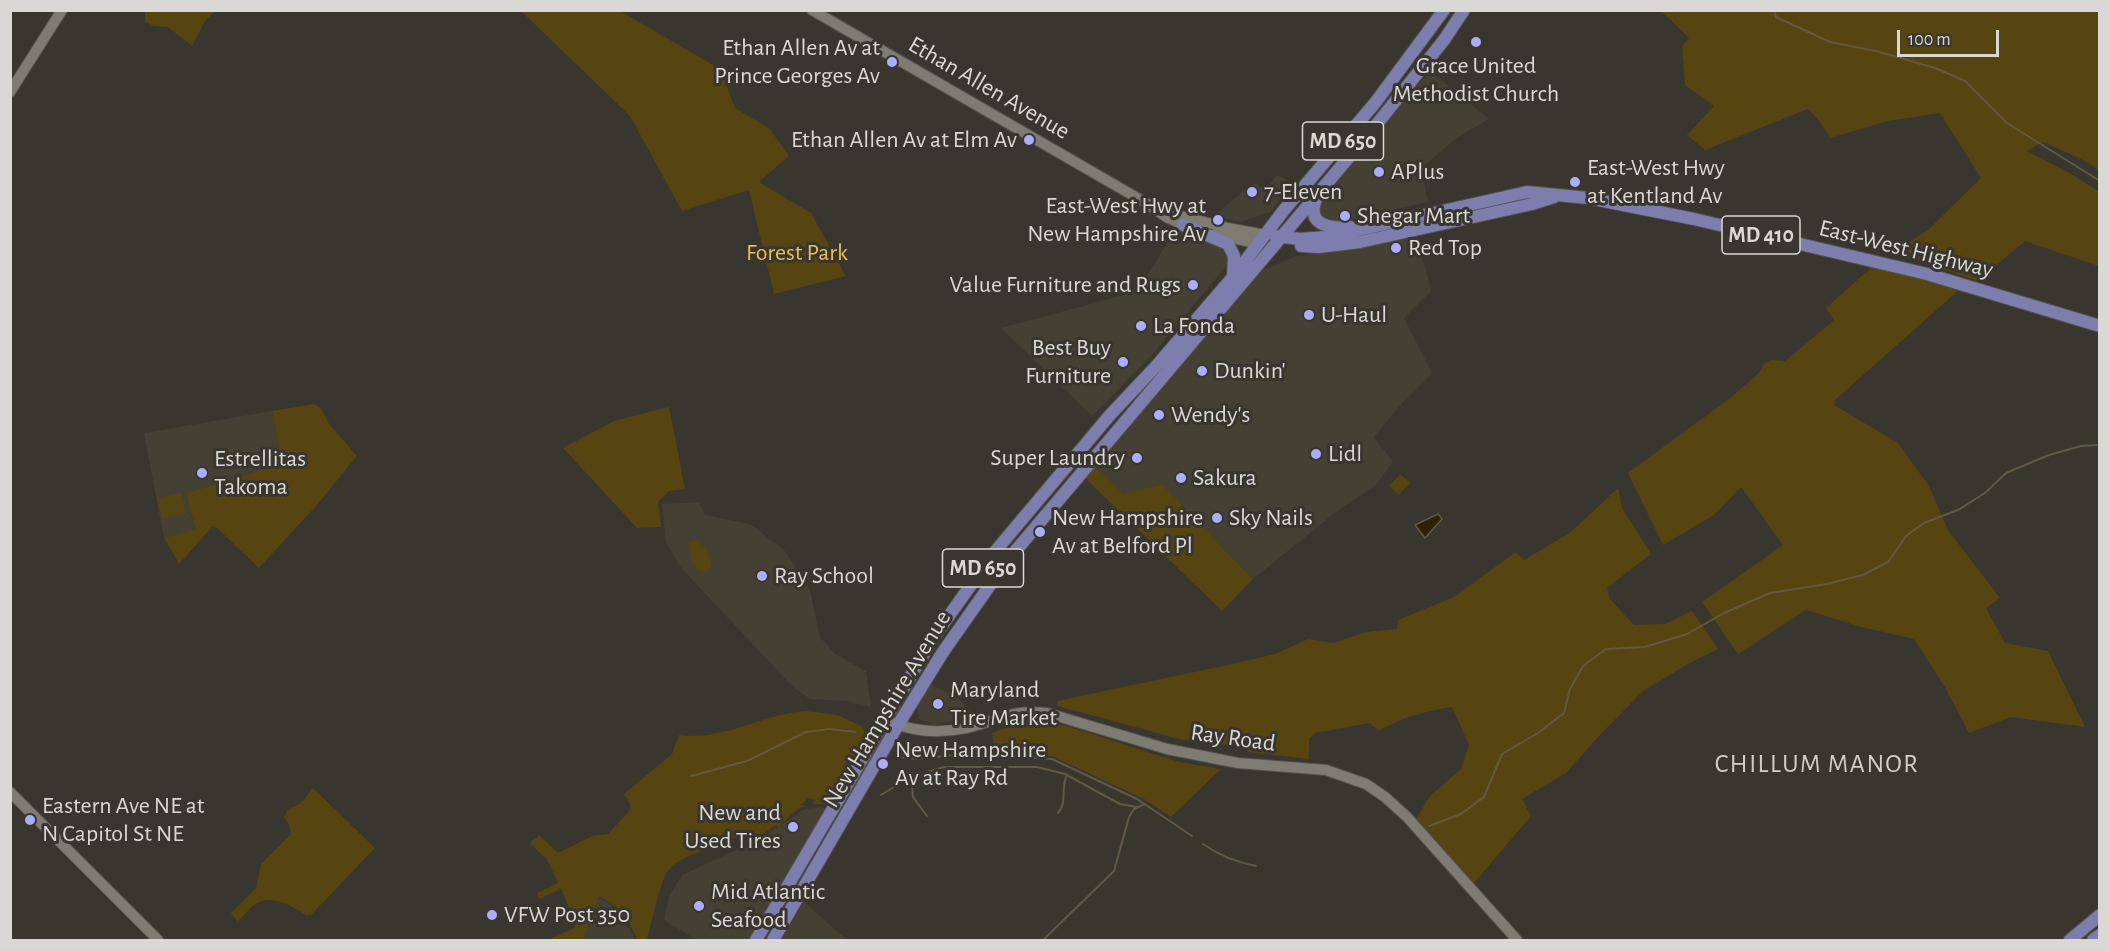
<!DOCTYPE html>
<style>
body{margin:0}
#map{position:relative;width:2110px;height:951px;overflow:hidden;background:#393630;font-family:"Alegreya Sans",sans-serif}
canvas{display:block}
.frame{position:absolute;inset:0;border:12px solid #dad8d4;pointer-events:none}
.scale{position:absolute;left:1897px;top:30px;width:102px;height:27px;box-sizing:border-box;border:3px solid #dad8d4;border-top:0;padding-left:8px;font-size:18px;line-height:21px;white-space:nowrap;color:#dad8d4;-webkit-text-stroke:4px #393630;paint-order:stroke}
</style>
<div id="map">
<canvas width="2110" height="951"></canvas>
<div class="frame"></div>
<div class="scale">100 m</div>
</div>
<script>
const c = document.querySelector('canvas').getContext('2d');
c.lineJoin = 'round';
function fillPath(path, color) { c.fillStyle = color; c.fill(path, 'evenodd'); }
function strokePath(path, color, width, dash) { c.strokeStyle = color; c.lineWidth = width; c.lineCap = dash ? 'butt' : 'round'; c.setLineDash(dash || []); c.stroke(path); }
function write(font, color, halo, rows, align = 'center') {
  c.font = font + ' "Alegreya Sans",sans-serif'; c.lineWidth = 6; c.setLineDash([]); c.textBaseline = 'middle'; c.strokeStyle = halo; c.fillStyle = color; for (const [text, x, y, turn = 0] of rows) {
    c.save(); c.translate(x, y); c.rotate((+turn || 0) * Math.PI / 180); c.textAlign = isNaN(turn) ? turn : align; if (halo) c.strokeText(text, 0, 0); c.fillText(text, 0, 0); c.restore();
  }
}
fillPath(new Path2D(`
 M 1430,71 L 1489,119 L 1458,137 L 1421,168 L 1428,202 L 1331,224 L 1322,222 L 1316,205 L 1325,193 Z
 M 1277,175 L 1292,182 L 1271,212 L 1240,222 L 1214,216 L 1242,192 L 1256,183 L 1264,191 Z
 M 1176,228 L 1224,245 L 1229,258 L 1228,264 L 1151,356 L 1092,416 L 1001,328 L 1124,295 L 1142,284 Z
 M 1416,233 L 1431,291 L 1404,318 L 1432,373 L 1403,402 L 1374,437 L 1393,462 L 1375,486 L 1341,508 L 1253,579 L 1162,484 L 1123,495 L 1094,466 L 1260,271 L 1297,256 L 1337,251 Z
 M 272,411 L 279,450 L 278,465 L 186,493 L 195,530 L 164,538 L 144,433 Z
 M 699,502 L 705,515 L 750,524 L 784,550 L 810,591 L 820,637 L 835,654 L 866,671 L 871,707 L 846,701 L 810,699 L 793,687 L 682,569 L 666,543 L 662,504 Z
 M 928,683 L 958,698 L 974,715 L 934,725 L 919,719 L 917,706 Z
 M 822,807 L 826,809 L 749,940 L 697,940 L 664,920 L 669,896 L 682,875 L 758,840 L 805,809 Z
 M 598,898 L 610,903 L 617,912 L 615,922 L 629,928 L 636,940 L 583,940 Z
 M 804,902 L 847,940 L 781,940 Z`), '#454034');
fillPath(new Path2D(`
 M 145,11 L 145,10 L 215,11 L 205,21 L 192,46 L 168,27 L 154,26 L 145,22 Z
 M 521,11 L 620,11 L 720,69 L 735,108 L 770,129 L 789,156 L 759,182 L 811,213 L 846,276 L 774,294 L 749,190 L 682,211 L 630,116 Z
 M 1661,11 L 2099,11 L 2099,170 L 2083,160 L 2043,142 L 2027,151 L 2075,176 L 2099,192 L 2099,266 L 2025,241 L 1978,281 L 1893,253 L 1929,229 L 1981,178 L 1940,113 L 1888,121 L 1830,138 L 1817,118 L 1808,109 L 1705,150 L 1687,135 L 1714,106 L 1685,85 L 1682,46 L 1689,38 Z
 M 1873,266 L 1960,289 L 1835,400 L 1834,405 L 1898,443 L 1929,486 L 1948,530 L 2000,598 L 1986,608 L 2005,643 L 2048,651 L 2085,727 L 2011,717 L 1969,733 L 1946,689 L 1914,639 L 1861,627 L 1806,610 L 1738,654 L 1702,602 L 1783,545 L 1741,487 L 1714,515 L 1663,545 L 1628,473 L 1730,398 L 1758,374 L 1764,364 L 1771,360 L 1785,361 L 1834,320 L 1826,308 Z
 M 314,404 L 321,408 L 329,424 L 357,456 L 316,506 L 259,568 L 217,528 L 212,527 L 179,564 L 164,538 L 195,529 L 186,493 L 278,465 L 279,450 L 272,411 Z
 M 669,407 L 685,489 L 669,491 L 658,502 L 661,527 L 637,528 L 563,448 L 614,421 Z
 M 1094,466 L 1123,494 L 1162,484 L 1253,579 L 1222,611 L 1084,477 Z
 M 1400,474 L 1410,483 L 1399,495 L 1389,486 Z
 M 1618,488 L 1622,508 L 1651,554 L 1607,588 L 1610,599 L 1634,625 L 1665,624 L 1692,611 L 1718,649 L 1686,665 L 1642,692 L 1599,736 L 1566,773 L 1522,799 L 1531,816 L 1474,883 L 1416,819 L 1430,796 L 1461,769 L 1469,745 L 1452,707 C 1426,711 1402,717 1379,731 L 1370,723 L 1315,733 L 1309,739 L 1309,759 L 1248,752 L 1244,747 L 1183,740 L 1058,706 L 1057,701 L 1237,663 L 1275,654 L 1308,639 L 1334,643 L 1366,632 L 1397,629 L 1398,620 L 1454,597 L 1516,552 L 1524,560 L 1571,532 Z
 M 181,493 L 186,513 L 162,518 L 157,498 Z
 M 696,540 L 707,549 L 712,566 L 706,573 L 697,570 L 692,560 L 689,543 Z
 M 806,711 L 838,715 L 863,727 L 865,734 L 855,751 L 857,753 L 828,804 L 812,804 L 816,800 L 808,798 L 801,805 L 806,806 L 798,809 L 778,827 L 776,825 L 760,836 L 752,831 L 725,842 L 726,844 C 706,850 680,855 667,872 C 661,881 650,927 647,940 L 638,940 C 630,923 618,903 599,897 L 583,940 L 554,940 L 552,938 L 574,928 L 576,923 L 561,889 L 539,899 L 537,893 L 558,883 L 547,859 L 530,844 L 534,838 L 536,839 L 539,835 L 558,853 L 592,836 L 608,834 L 630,810 L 630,804 L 624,794 L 672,754 L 679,735 C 724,741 762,714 806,711 Z
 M 1044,723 L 1067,726 L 1179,762 L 1221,769 L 1171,817 L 1144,799 L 1052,756 L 995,754 L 992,733 L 1017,724 Z
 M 313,788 L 375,848 L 311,915 L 309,914 L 307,916 C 295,907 274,895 259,902 C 251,906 244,915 238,922 L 231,913 L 256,888 L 261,864 L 291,834 L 289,825 L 284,817 L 288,809 L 300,804 Z`), '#564411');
const water = new Path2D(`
 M 1438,514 L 1442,519 L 1425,538 L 1415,525 Z`);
fillPath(water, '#2d2207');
strokePath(water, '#615944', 1.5);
strokePath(new Path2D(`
 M 1774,10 L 1776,17 L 1830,42 L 1876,51 L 1935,68 L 1965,81 L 2007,123 L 2100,181
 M 899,757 L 915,759 L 963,754 L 1052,759 L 1137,799 L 1192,836
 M 691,776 L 747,761 L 806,732 L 829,729 L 855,732
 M 911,777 L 913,797 L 927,816
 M 881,795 L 913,775 L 915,776 L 944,767 L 1037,767 L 1065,774 L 1120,804 L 1136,807
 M 1058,813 C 1068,802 1060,787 1067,775
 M 1429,826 L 1461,814 L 1484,797 L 1502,754 L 1538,733 L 1564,713 L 1570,689 L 1583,666 L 1606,649 L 1645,647 L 1687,634 L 1724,613 L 1770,593 L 1827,584 L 1863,575 L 1888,562 L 1906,536 L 1924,523 L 1958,510 L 1985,493 L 2006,473 L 2049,455 L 2081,446 L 2100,445
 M 1203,844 C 1220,856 1235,862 1256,866
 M 1043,940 L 1114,871 L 1129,817 L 1134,809 L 1145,804`), '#615944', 2);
const secondary = new Path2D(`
 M 812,10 L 1146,203 L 1168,218 L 1189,227
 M 10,92 L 62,10
 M 1177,215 L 1228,228 L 1265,235
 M 1215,234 L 1258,244
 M 893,723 C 916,732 942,733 966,728 C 998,721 1010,709 1047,713 L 1167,749 L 1238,763 L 1326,770 L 1366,784 L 1385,797 L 1407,817 L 1517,940
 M 10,792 L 158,940`);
const primary = new Path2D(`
 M 1317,197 C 1305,224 1327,229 1350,227
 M 1183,225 L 1228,244 L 1234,256 L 1233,276
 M 1275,236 L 1300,239 L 1327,237 L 1527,192 L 1588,198 L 1694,219 L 1927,274 L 2100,326
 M 1301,246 L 1319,247 L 1360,242 L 1532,204 L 1554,197
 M 756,940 L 916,667 L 936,634 L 993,554 L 1110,415 L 1158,364 L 1233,277 L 1284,210 L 1375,103 L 1444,10
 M 773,940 L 898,725 L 943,652 L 1007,561 L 1377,124 L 1444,40 L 1464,10
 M 2070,940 L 2100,915
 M 2093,940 L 2100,935`);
strokePath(secondary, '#54524d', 12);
strokePath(primary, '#54524d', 14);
strokePath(secondary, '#7e7b73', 10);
strokePath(primary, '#7e7eae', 12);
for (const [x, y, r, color] of [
 [1476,42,6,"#abaffb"],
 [892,62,6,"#abaffb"],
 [1029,140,6,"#abaffb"],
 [1379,172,6,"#abaffb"],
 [1575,182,6,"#abaffb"],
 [1252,192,6,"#abaffb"],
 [1345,216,6,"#abaffb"],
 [1218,220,6,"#abaffb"],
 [1396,248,6,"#abaffb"],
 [1193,285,6,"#abaffb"],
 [1309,315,6,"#abaffb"],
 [1141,326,6,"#abaffb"],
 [1123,362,6,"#abaffb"],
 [1202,371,6,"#abaffb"],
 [1159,415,6,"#abaffb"],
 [1316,454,6,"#abaffb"],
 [1137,458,6,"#abaffb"],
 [202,473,6,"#abaffb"],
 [1181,478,6,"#abaffb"],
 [1217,518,6,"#abaffb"],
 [1040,532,6,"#abaffb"],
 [762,576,6,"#abaffb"],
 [938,704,6,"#abaffb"],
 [883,764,6,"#abaffb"],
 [30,820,6,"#abaffb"],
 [793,827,6,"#abaffb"],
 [699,906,6,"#abaffb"],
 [492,915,6,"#abaffb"]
]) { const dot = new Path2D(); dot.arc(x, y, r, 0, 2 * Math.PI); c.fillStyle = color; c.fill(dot); strokePath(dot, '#393630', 2); }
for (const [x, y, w] of [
 [1343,141,81],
 [1761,235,78],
 [983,568,81]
]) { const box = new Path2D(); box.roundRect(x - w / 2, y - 19, w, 38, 4.5); c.fillStyle = '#393630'; c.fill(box); strokePath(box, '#dad8d4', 1.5); }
write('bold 22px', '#dad8d4', null, [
 ["MD 650",1343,141],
 ["MD 410",1761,235],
 ["MD 650",983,568]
]);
write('24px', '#dad8d4', '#393630', [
 ["Ethan Allen Av at",880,48,"right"],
 ["Prince Georges Av",880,76,"right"],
 ["Grace United",1476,66,"center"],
 ["Methodist Church",1476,94,"center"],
 ["Ethan Allen Av at Elm Av",1017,140,"right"],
 ["East-West Hwy",1587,168],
 ["at Kentland Av",1587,196],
 ["APlus",1391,172],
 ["7-Eleven",1264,192],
 ["East-West Hwy at",1206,206,"right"],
 ["New Hampshire Av",1206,234,"right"],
 ["Shegar Mart",1357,216],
 ["Red Top",1408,248],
 ["Value Furniture and Rugs",1181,285,"right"],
 ["U-Haul",1321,315],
 ["La Fonda",1153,326],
 ["Best Buy",1111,348,"right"],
 ["Furniture",1111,376,"right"],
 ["Dunkin'",1214,371],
 ["Wendy's",1171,415],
 ["Lidl",1328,454],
 ["Super Laundry",1125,458,"right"],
 ["Estrellitas",214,459],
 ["Takoma",214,487],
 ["Sakura",1193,478],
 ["New Hampshire",1052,518],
 ["Av at Belford Pl",1052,546],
 ["Sky Nails",1229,518],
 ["Ray School",774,576],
 ["Maryland",950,690],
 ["Tire Market",950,718],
 ["New Hampshire",895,750],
 ["Av at Ray Rd",895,778],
 ["Eastern Ave NE at",42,806],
 ["N Capitol St NE",42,834],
 ["New and",781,813,"right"],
 ["Used Tires",781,841,"right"],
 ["Mid Atlantic",711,892],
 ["Seafood",711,920],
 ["VFW Post 350",504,915]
], 'left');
write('24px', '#dad8d4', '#393630', [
 ["Ethan Allen Avenue",989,88,30],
 ["East-West Highway",1906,249,14],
 ["New Hampshire Avenue",887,709,-59],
 ["Ray Road",1233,738,8]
]);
write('24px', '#ebbf4b', '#393630', [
 ["Forest Park",797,253]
]);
c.letterSpacing = '1.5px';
write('26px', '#d1cec6', '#393630', [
 ["CHILLUM MANOR",1817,764]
]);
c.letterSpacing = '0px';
</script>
